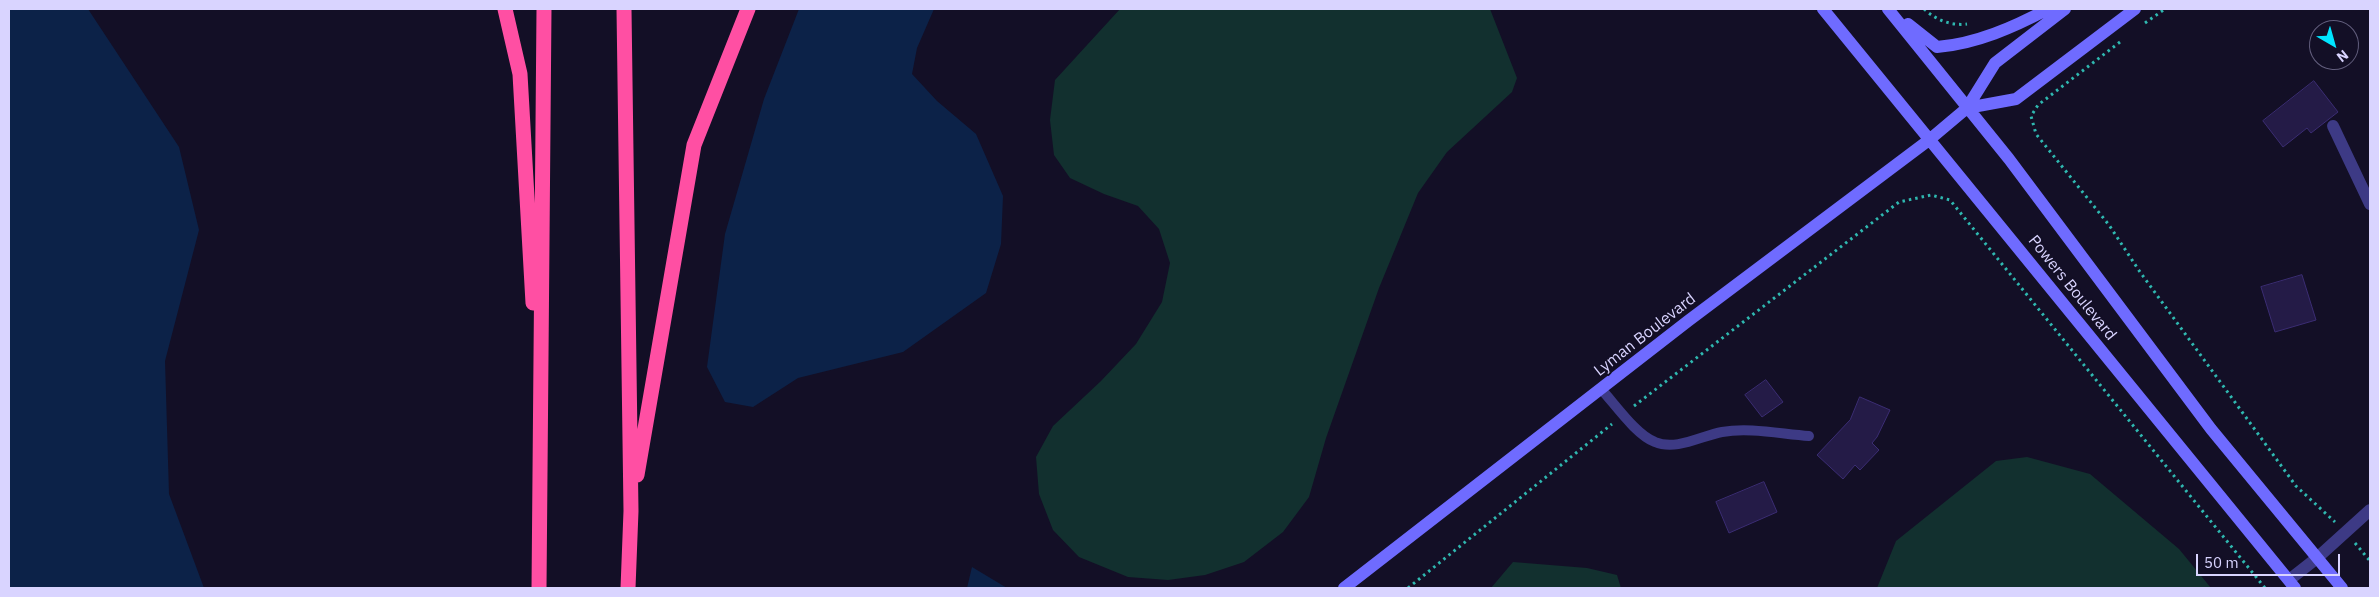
<!DOCTYPE html>
<style>
body{margin:0}
#map{position:relative;width:2379px;height:597px;overflow:hidden;background:#130f26;font-family:"IBM Plex Sans",sans-serif}
canvas{display:block}
.frame{position:absolute;inset:0;border:10px solid #d9d4ff;pointer-events:none}
.north{position:absolute;left:2309px;top:20px;width:50px;height:50px;box-sizing:border-box;background:#130f26;border:1px solid #625e7d;border-radius:50%;rotate:142deg;font-size:14px;font-weight:700;line-height:20px;text-align:center;color:#d9d4ff}
.north::after{content:'';display:block;margin:auto;width:18px;height:22px;background:#00e5ff;clip-path:polygon(50% 0,100% 100%,50% 72%,0 100%)}
.scale{position:absolute;left:2196px;top:554px;width:144px;height:22px;box-sizing:border-box;border:2px solid #d9d4ff;border-top:0;padding-left:6px;font-size:15px;line-height:18px;white-space:nowrap;color:#d9d4ff;-webkit-text-stroke:4px #130f26;paint-order:stroke}
</style>
<div id="map">
<canvas width="2379" height="597"></canvas>
<div class="frame"></div>
<div class="north">N</div>
<div class="scale">50 m</div>
</div>
<script>
const c = document.querySelector('canvas').getContext('2d');
c.lineJoin = 'round';
function fillPath(path, color) { c.fillStyle = color; c.fill(path, 'evenodd'); }
function strokePath(path, color, width, dash) { c.strokeStyle = color; c.lineWidth = width; c.lineCap = dash ? 'butt' : 'round'; c.setLineDash(dash || []); c.stroke(path); }
function write(font, color, halo, rows, align = 'center') {
  c.font = font + ' "IBM Plex Sans",sans-serif'; c.lineWidth = 4; c.setLineDash([]); c.textBaseline = 'middle'; c.strokeStyle = halo; c.fillStyle = color; for (const [text, x, y, turn = 0] of rows) {
    c.save(); c.translate(x, y); c.rotate((+turn || 0) * Math.PI / 180); c.textAlign = isNaN(turn) ? turn : align; if (halo) c.strokeText(text, 0, 0); c.fillText(text, 0, 0); c.restore();
  }
}
fillPath(new Path2D(`
 M 1120,9 L 1490,9 L 1517,78 L 1512,92 L 1447,152 L 1418,193 L 1379,288 L 1326,438 L 1309,497 L 1283,532 L 1244,562 L 1205,575 L 1168,580 L 1128,577 L 1079,557 L 1053,530 L 1039,494 L 1036,457 L 1053,426 L 1101,381 L 1136,344 L 1162,302 L 1170,263 L 1159,229 L 1138,206 L 1104,194 L 1070,178 L 1054,155 L 1050,120 L 1055,80 Z
 M 2027,457 L 2090,474 L 2179,549 L 2211,588 L 1877,588 L 1896,541 L 1996,461 Z
 M 1513,562 L 1587,568 L 1617,575 L 1621,588 L 1491,588 Z`), '#12302f');
fillPath(new Path2D(`
 M 9,9 L 88,9 L 179,147 L 199,230 L 165,361 L 169,494 L 204,588 L 9,588 Z
 M 799,9 L 934,9 L 917,48 L 912,74 L 937,101 L 976,134 L 1003,196 L 1001,244 L 986,293 L 903,352 L 798,378 L 753,407 L 725,402 L 707,367 L 725,234 L 764,99 Z
 M 972,567 L 1007,588 L 967,588 Z`), '#0c2248');
const building = new Path2D(`
 M 2314,81 L 2338,112 L 2311,133 L 2307,128 L 2283,147 L 2263,121 Z
 M 2302,275 L 2316,320 L 2275,332 L 2261,287 Z
 M 1766,380 L 1783,402 L 1762,417 L 1745,395 Z
 M 1860,397 L 1890,410 L 1877,437 L 1872,443 L 1879,450 L 1860,470 L 1855,465 L 1843,479 L 1817,455 L 1850,420 Z
 M 1764,482 L 1777,512 L 1729,533 L 1716,502 Z`);
fillPath(building, '#241b47');
strokePath(building, '#3b2d73', 1);
strokePath(new Path2D(`
 M 1924,9 C 1936,20 1951,26 1967,24
 M 2145,23 L 2165,9
 M 2120,42 L 2038,105 L 2031,116 L 2036,134 L 2109,225 L 2140,272 L 2296,486 L 2335,522
 M 1634,406 L 1899,202 L 1931,195 L 1950,200 L 2265,588
 M 2355,543 L 2370,561
 M 1408,588 L 1612,424`), '#2fb8b0', 3, [2.5, 4]);
strokePath(new Path2D(`
 M 1601,389 C 1615,404 1636,435 1655,442 C 1676,451 1701,436 1722,432 C 1749,427 1781,434 1809,436`), '#3d3a85', 10);
strokePath(new Path2D(`
 M 2333,126 L 2370,204
 M 2289,580 L 2317,558 L 2370,510`), '#3d3a85', 12);
strokePath(new Path2D(`
 M 1823,9 L 2295,588
 M 1888,9 L 2009,159 L 2211,429 L 2342,588
 M 1908,24 L 1937,47 C 1976,44 2014,27 2048,9
 M 1967,108 L 2016,99 L 2135,9
 M 1344,588 L 1688,321 L 1929,140 L 1967,108 L 1995,63 L 2065,9`), '#6f6bff', 12);
strokePath(new Path2D(`
 M 505,9 L 520,74 L 533,303
 M 624,9 L 631,511 L 628,588
 M 637,475 L 694,145 L 748,9
 M 539,588 L 544,9`), '#ff4fa3', 15);
write('16px', '#d9d4ff', '#130f26', [
 ["Powers Boulevard",2072,288,51],
 ["Lyman Boulevard",1645,335,-38]
]);
</script>
